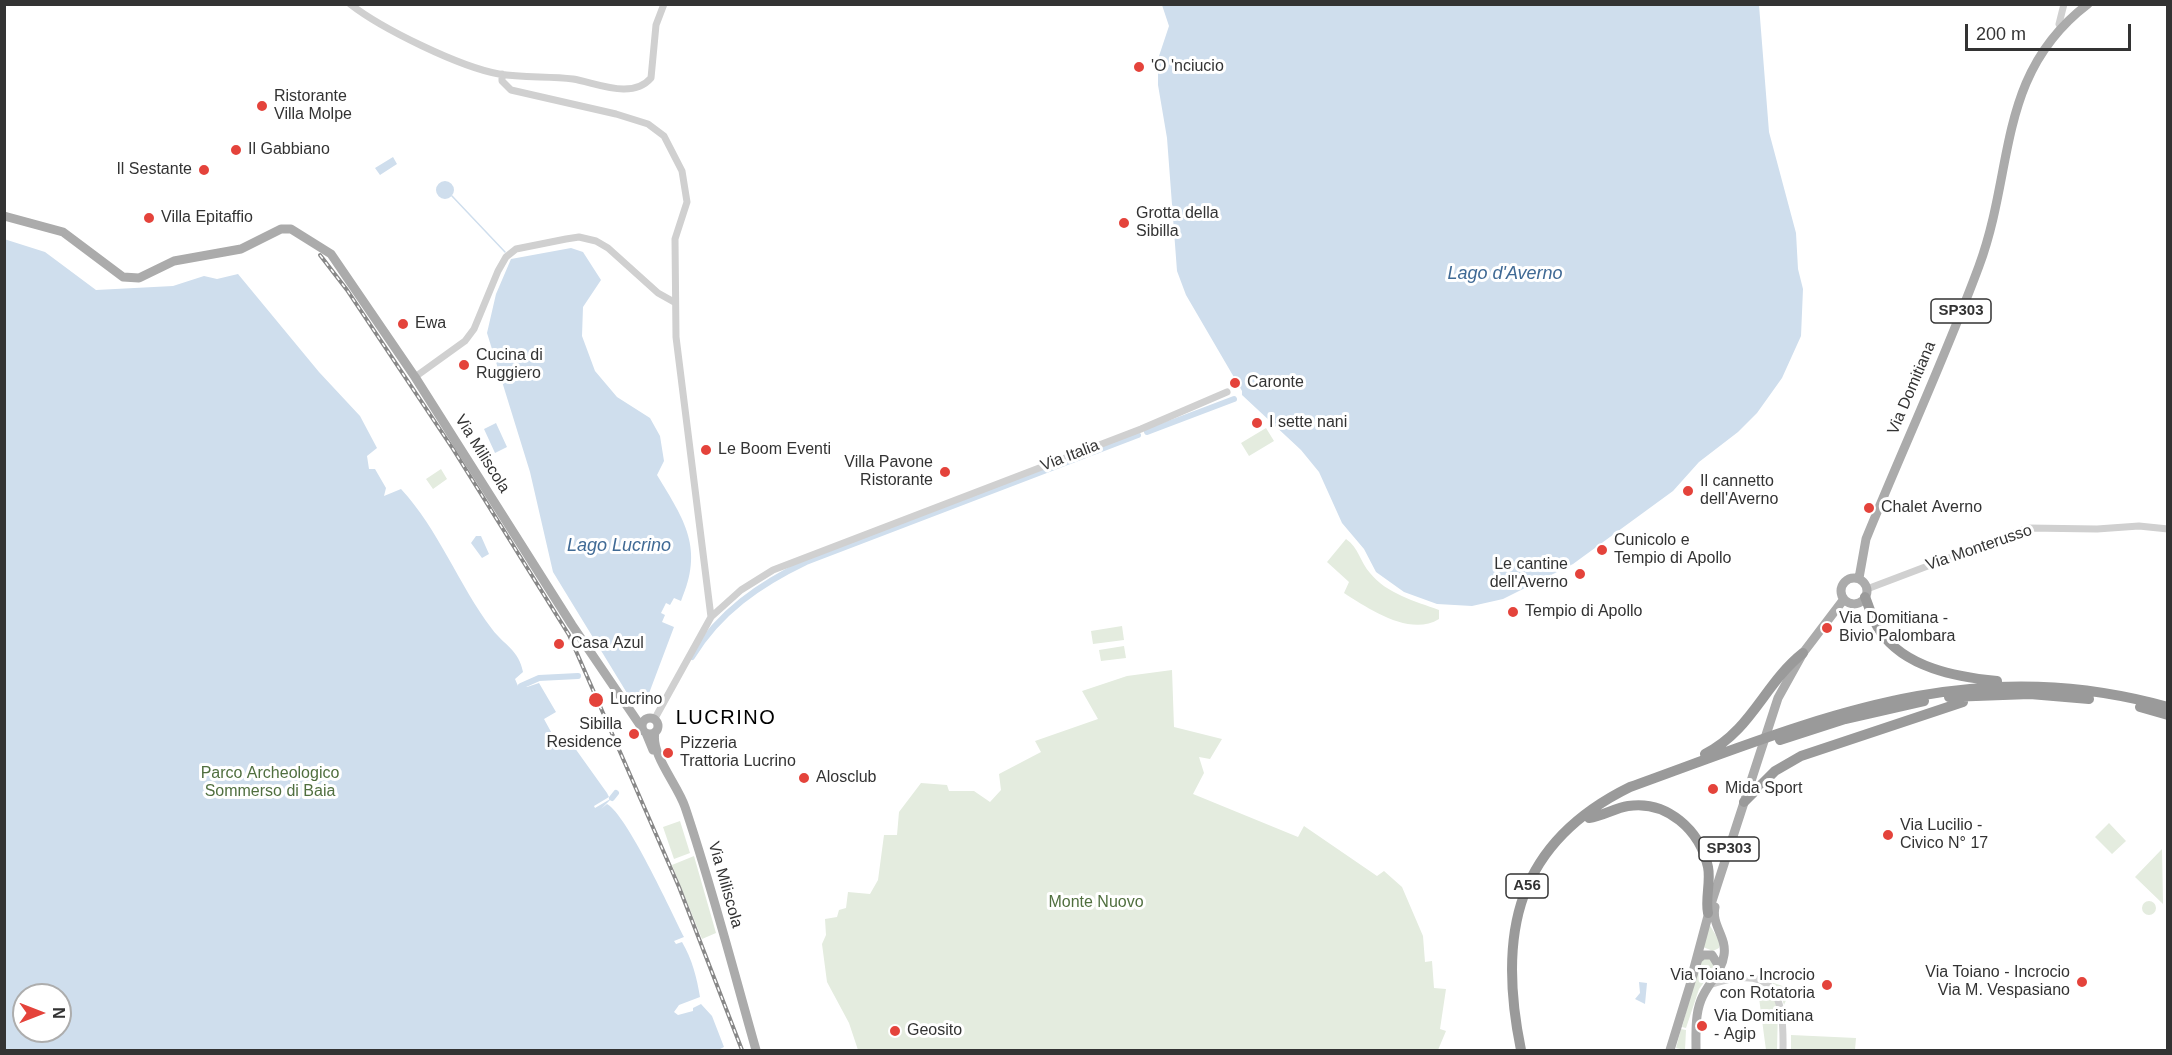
<!DOCTYPE html>
<meta charset="utf-8">
<style>
body{margin:0}
#map{position:relative;width:2172px;height:1055px;overflow:hidden;background:#fff;font-family:Arial,sans-serif}
canvas{display:block}
.frame{position:absolute;inset:0;border:6px solid #333;pointer-events:none}
.north{position:absolute;left:12px;top:983px;width:60px;height:60px;box-sizing:border-box;background:#fff;border:2px solid #adadad;border-radius:50%;rotate:90deg;font-size:16px;font-weight:700;line-height:24px;text-align:center;color:#333}
.north::after{content:'';display:block;margin:auto;width:21px;height:27px;background:#e4433b;clip-path:polygon(50% 0,100% 100%,50% 72%,0 100%)}
.scale{position:absolute;left:1965px;top:24px;width:166px;height:27px;box-sizing:border-box;border:3px solid #333;border-top:0;padding-left:8px;font-size:18px;line-height:21px;white-space:nowrap;color:#333;-webkit-text-stroke:4px #fff;paint-order:stroke}
</style>
<div id="map">
<canvas width="2172" height="1055"></canvas>
<div class="frame"></div>
<div class="north">N</div>
<div class="scale">200 m</div>
</div>
<script>
const c = document.querySelector('canvas').getContext('2d');
c.lineJoin = 'round';
function fillPath(path, color) { c.fillStyle = color; c.fill(path, 'evenodd'); }
function strokePath(path, color, width, dash) { c.strokeStyle = color; c.lineWidth = width; c.lineCap = dash ? 'butt' : 'round'; c.setLineDash(dash || []); c.stroke(path); }
function write(font, color, halo, rows, align = 'center') {
  c.font = font + ' Arial,sans-serif'; c.lineWidth = 6; c.setLineDash([]); c.textBaseline = 'middle'; c.strokeStyle = halo; c.fillStyle = color; for (const [text, x, y, turn = 0] of rows) {
    c.save(); c.translate(x, y); c.rotate((+turn || 0) * Math.PI / 180); c.textAlign = isNaN(turn) ? turn : align; if (halo) c.strokeText(text, 0, 0); c.fillText(text, 0, 0); c.restore();
  }
}
fillPath(new Path2D(`
 M 1266,428 L 1274,441 L 1249,456 L 1241,443 Z
 M 441,469 L 447,479 L 433,489 L 426,479 Z
 M 1346,539 C 1359,548 1360,562 1370,573 C 1387,594 1415,601 1439,610 L 1439,619 C 1410,637 1369,609 1344,593 L 1349,582 L 1327,562 Z
 M 1122,626 L 1124,640 L 1093,644 L 1091,631 Z
 M 1124,646 L 1126,658 L 1101,661 L 1099,650 Z
 M 1172,670 L 1174,727 L 1222,739 L 1210,759 L 1199,757 L 1204,773 L 1193,794 L 1298,837 L 1304,826 L 1377,876 L 1384,871 L 1402,887 L 1423,936 L 1425,962 L 1432,961 L 1434,988 L 1446,989 L 1440,1029 L 1446,1031 L 1438,1050 L 858,1050 L 849,1023 L 827,982 L 822,944 L 826,935 L 825,919 L 837,917 L 839,910 L 846,908 L 848,892 L 870,894 L 878,880 L 884,835 L 897,835 L 899,812 L 921,783 L 947,785 L 949,791 L 974,791 L 990,802 L 1001,790 L 999,774 L 1041,752 L 1035,741 L 1098,719 L 1082,691 L 1127,676 Z
 M 680,821 L 690,853 L 674,859 L 663,827 Z
 M 2109,823 L 2126,841 L 2112,854 L 2095,837 Z
 M 2162,849 L 2163,904 L 2135,877 Z
 M 694,856 L 716,933 L 702,939 L 672,865 Z
 M2142 908a7 7 0 1 1 14 0a7 7 0 1 1-14 0Z
 M 1709,924 L 1720,942 L 1719,948 L 1713,951 L 1703,947 Z
 M 1710,958 L 1715,965 L 1714,969 L 1699,989 L 1686,1028 L 1682,1027 L 1699,965 L 1701,960 Z
 M 1771,982 L 1791,989 L 1784,1005 L 1779,990 Z
 M 1757,983 L 1771,991 L 1778,1008 L 1777,1050 L 1766,1050 Z
 M 1681,1029 L 1686,1030 L 1685,1050 L 1676,1048 Z
 M 1791,1035 L 1856,1038 L 1855,1050 L 1791,1050 Z`), '#e4ecdf');
fillPath(new Path2D(`
 M 1162,5 L 1759,5 L 1769,132 L 1796,233 L 1798,269 L 1803,289 L 1801,336 L 1782,378 L 1757,413 L 1738,432 L 1699,462 L 1673,491 L 1573,564 L 1503,599 L 1472,606 L 1437,604 L 1404,592 L 1376,572 L 1364,549 L 1342,523 L 1319,472 L 1301,450 L 1242,395 L 1242,391 L 1186,295 L 1177,271 L 1167,138 L 1158,85 L 1158,59 L 1169,26 Z
 M 393,157 L 397,164 L 380,175 L 375,168 Z
 M436 190a9 9 0 1 1 18 0a9 9 0 1 1-18 0Z
 M 4,239 L 45,252 L 96,290 L 173,286 L 204,276 L 217,279 L 238,274 L 319,372 L 360,416 L 377,448 L 367,456 L 369,469 L 375,469 L 386,488 L 384,496 L 401,489 C 439,530 458,584 492,629 C 504,645 519,650 523,672 L 515,679 L 518,686 L 527,687 L 539,683 L 556,712 L 544,719 L 556,741 L 567,737 L 607,793 L 609,797 L 594,806 L 595,808 L 612,798 L 601,809 L 607,804 C 627,815 671,911 684,937 L 674,941 L 676,944 L 682,942 C 692,959 697,978 700,997 L 679,1005 L 674,1012 L 678,1015 L 693,1011 L 693,1008 L 701,1004 L 712,1016 L 724,1047 L 718,1050 L 5,1050 ZM 24,995 L 60,995 L 60,1031 L 24,1031 Z
 M 571,248 L 583,252 L 601,280 L 583,307 L 582,336 L 595,371 L 617,397 L 650,418 L 660,436 L 664,461 L 657,475 C 685,521 704,548 681,601 L 674,598 L 670,605 L 666,603 L 661,613 L 665,615 L 662,622 L 674,627 L 648,696 L 630,698 L 553,572 L 530,472 L 487,333 L 496,294 L 511,259 Z
 M 496,423 L 507,447 L 495,453 L 484,429 Z
 M 476,536 L 481,536 L 489,554 L 482,558 L 471,543 Z
 M 1639,982 L 1647,983 L 1645,1004 L 1635,999 L 1640,993 Z`), '#cfdeed');
strokePath(new Path2D(`
 M 452,196 L 505,252`), '#cfdeed', 1.5);
strokePath(new Path2D(`
 M 1147,432 L 1234,399
 M 692,657 C 719,612 760,584 806,562 L 1138,435
 M 521,686 L 539,678 L 578,676
 M 612,798 L 616,793`), '#cfdeed', 6);
strokePath(new Path2D(`
 M 350,4 C 382,29 460,67 499,74 C 523,78 549,76 573,79 C 597,83 632,100 651,78 L 656,25 L 664,4
 M 2059,24 L 2064,4
 M 502,74 L 502,81 L 511,90 L 616,114 L 648,124 L 664,136 L 682,171 L 687,202 L 675,239 L 676,337 L 711,617
 M 415,377 L 465,341 L 474,329 L 498,271 L 506,257 L 516,249 L 566,239 L 579,237 L 596,241 L 608,248 L 658,293 L 674,302
 M 1867,589 L 2028,528 L 2097,529 L 2139,526 L 2168,529
 M 654,720 L 711,617 L 741,590 L 773,570 L 1141,429 L 1227,392
 M 1709,985 C 1775,962 1784,994 1783,1050`), '#d0d0d0', 7);
strokePath(new Path2D(`
 M 4,216 L 63,232 L 123,277 L 139,278 L 174,261 L 241,249 L 281,229 L 291,229 L 331,254 L 415,377 L 572,625 L 642,728
 M 1859,578 L 1866,539 C 1903,448 1945,358 1979,266 C 2015,169 1996,74 2088,4
 M1841 591a13 13 0 1 1 26 0a13 13 0 1 1-26 0Z
 M642 726a8 8 0 1 1 16 0a8 8 0 1 1-16 0Z
 M 655,732 C 650,754 678,785 685,807 C 712,887 733,969 756,1050
 M 646,733 L 653,750
 M 1694,968 L 1712,901 L 1778,698 L 1803,653 L 1844,599
 M 1670,1050 L 1698,959 L 1703,955 L 1712,955 L 1720,968
 M 1696,1050 C 1696,1034 1695,1015 1701,1000 C 1707,984 1722,972 1724,955 C 1727,937 1711,925 1715,907`), '#ababab', 9);
strokePath(new Path2D(`
 M 1865,597 C 1870,609 1873,621 1880,631 C 1905,668 1957,677 1997,681
 M 1949,697 L 2030,694 L 2089,699
 M 2140,707 L 2168,715
 M 1780,740 L 1845,719 L 1924,701
 M 1705,754 C 1752,730 1764,684 1803,653
 M 1744,802 L 1775,771 L 1801,756 L 1963,702
 M 1589,818 C 1603,816 1615,808 1628,806 C 1667,800 1700,830 1708,867 C 1711,882 1705,899 1708,913
 M 1521,1050 C 1497,933 1516,843 1630,787 C 1816,720 1966,651 2168,707`), '#9a9a9a', 10);
const rail = new Path2D(`
 M 320,255 L 347,290 L 453,449 L 569,635 L 679,887 L 742,1050`);
strokePath(rail, '#888', 4);
strokePath(rail, '#fff', 1.5, [4.5]);
for (const [x, y, r, color] of [
 [1139,67,6,"#e4433b"],
 [262,106,6,"#e4433b"],
 [236,150,6,"#e4433b"],
 [204,170,6,"#e4433b"],
 [149,218,6,"#e4433b"],
 [1124,223,6,"#e4433b"],
 [403,324,6,"#e4433b"],
 [464,365,6,"#e4433b"],
 [1235,383,6,"#e4433b"],
 [1257,423,6,"#e4433b"],
 [706,450,6,"#e4433b"],
 [945,472,6,"#e4433b"],
 [1688,491,6,"#e4433b"],
 [1869,508,6,"#e4433b"],
 [1602,550,6,"#e4433b"],
 [1580,574,6,"#e4433b"],
 [1513,612,6,"#e4433b"],
 [1827,628,6,"#e4433b"],
 [559,644,6,"#e4433b"],
 [596,700,8,"#e4433b"],
 [634,734,6,"#e4433b"],
 [668,753,6,"#e4433b"],
 [804,778,6,"#e4433b"],
 [1713,789,6,"#e4433b"],
 [1888,835,6,"#e4433b"],
 [2082,982,6,"#e4433b"],
 [1827,985,6,"#e4433b"],
 [1702,1026,6,"#e4433b"],
 [895,1031,6,"#e4433b"]
]) { const dot = new Path2D(); dot.arc(x, y, r, 0, 2 * Math.PI); c.fillStyle = color; c.fill(dot); strokePath(dot, '#fff', 2); }
for (const [x, y, w] of [
 [1961,311,60],
 [1729,849,60],
 [1527,886,42]
]) { const box = new Path2D(); box.roundRect(x - w / 2, y - 12, w, 24, 4.5); c.fillStyle = '#fff'; c.fill(box); strokePath(box, '#333', 1.5); }
write('bold 15px', '#333', null, [
 ["SP303",1961,311],
 ["SP303",1729,849],
 ["A56",1527,886]
]);
write('16px', '#333', '#fff', [
 ["'O 'nciucio",1151,67],
 ["Ristorante",274,97],
 ["Villa Molpe",274,115],
 ["Il Gabbiano",248,150],
 ["Il Sestante",192,170,"right"],
 ["Grotta della",1136,214],
 ["Sibilla",1136,232],
 ["Villa Epitaffio",161,218],
 ["Ewa",415,324],
 ["Cucina di",476,356],
 ["Ruggiero",476,374],
 ["Caronte",1247,383],
 ["I sette nani",1269,423],
 ["Le Boom Eventi",718,450],
 ["Villa Pavone",933,463,"right"],
 ["Ristorante",933,481,"right"],
 ["Il cannetto",1700,482],
 ["dell'Averno",1700,500],
 ["Chalet Averno",1881,508],
 ["Cunicolo e",1614,541],
 ["Tempio di Apollo",1614,559],
 ["Le cantine",1568,565,"right"],
 ["dell'Averno",1568,583,"right"],
 ["Tempio di Apollo",1525,612],
 ["Via Domitiana -",1839,619],
 ["Bivio Palombara",1839,637],
 ["Casa Azul",571,644],
 ["Lucrino",610,700],
 ["Sibilla",622,725,"right"],
 ["Residence",622,743,"right"],
 ["Pizzeria",680,744],
 ["Trattoria Lucrino",680,762],
 ["Alosclub",816,778],
 ["Mida Sport",1725,789],
 ["Via Lucilio -",1900,826],
 ["Civico N° 17",1900,844],
 ["Via Toiano - Incrocio",2070,973,"right"],
 ["Via M. Vespasiano",2070,991,"right"],
 ["Via Toiano - Incrocio",1815,976,"right"],
 ["con Rotatoria",1815,994,"right"],
 ["Via Domitiana",1714,1017],
 ["- Agip",1714,1035],
 ["Geosito",907,1031]
], 'left');
write('16px', '#333', '#fff', [
 ["Via Domitiana",1912,388,-67],
 ["Via Miliscola",482,454,58],
 ["Via Italia",1070,456,-21],
 ["Via Monterusso",1979,548,-19],
 ["Via Miliscola",725,885,74]
]);
write('16px', '#506f3f', '#fff', [
 ["Parco Archeologico",270,774],
 ["Sommerso di Baia",270,792],
 ["Monte Nuovo",1096,903]
]);
write('italic 18px', '#406a95', '#fff', [
 ["Lago d'Averno",1505,274],
 ["Lago Lucrino",619,546]
]);
c.letterSpacing = '1.5px';
write('20px', '#000', '#fff', [
 ["LUCRINO",726,718]
]);
c.letterSpacing = '0px';
</script>
